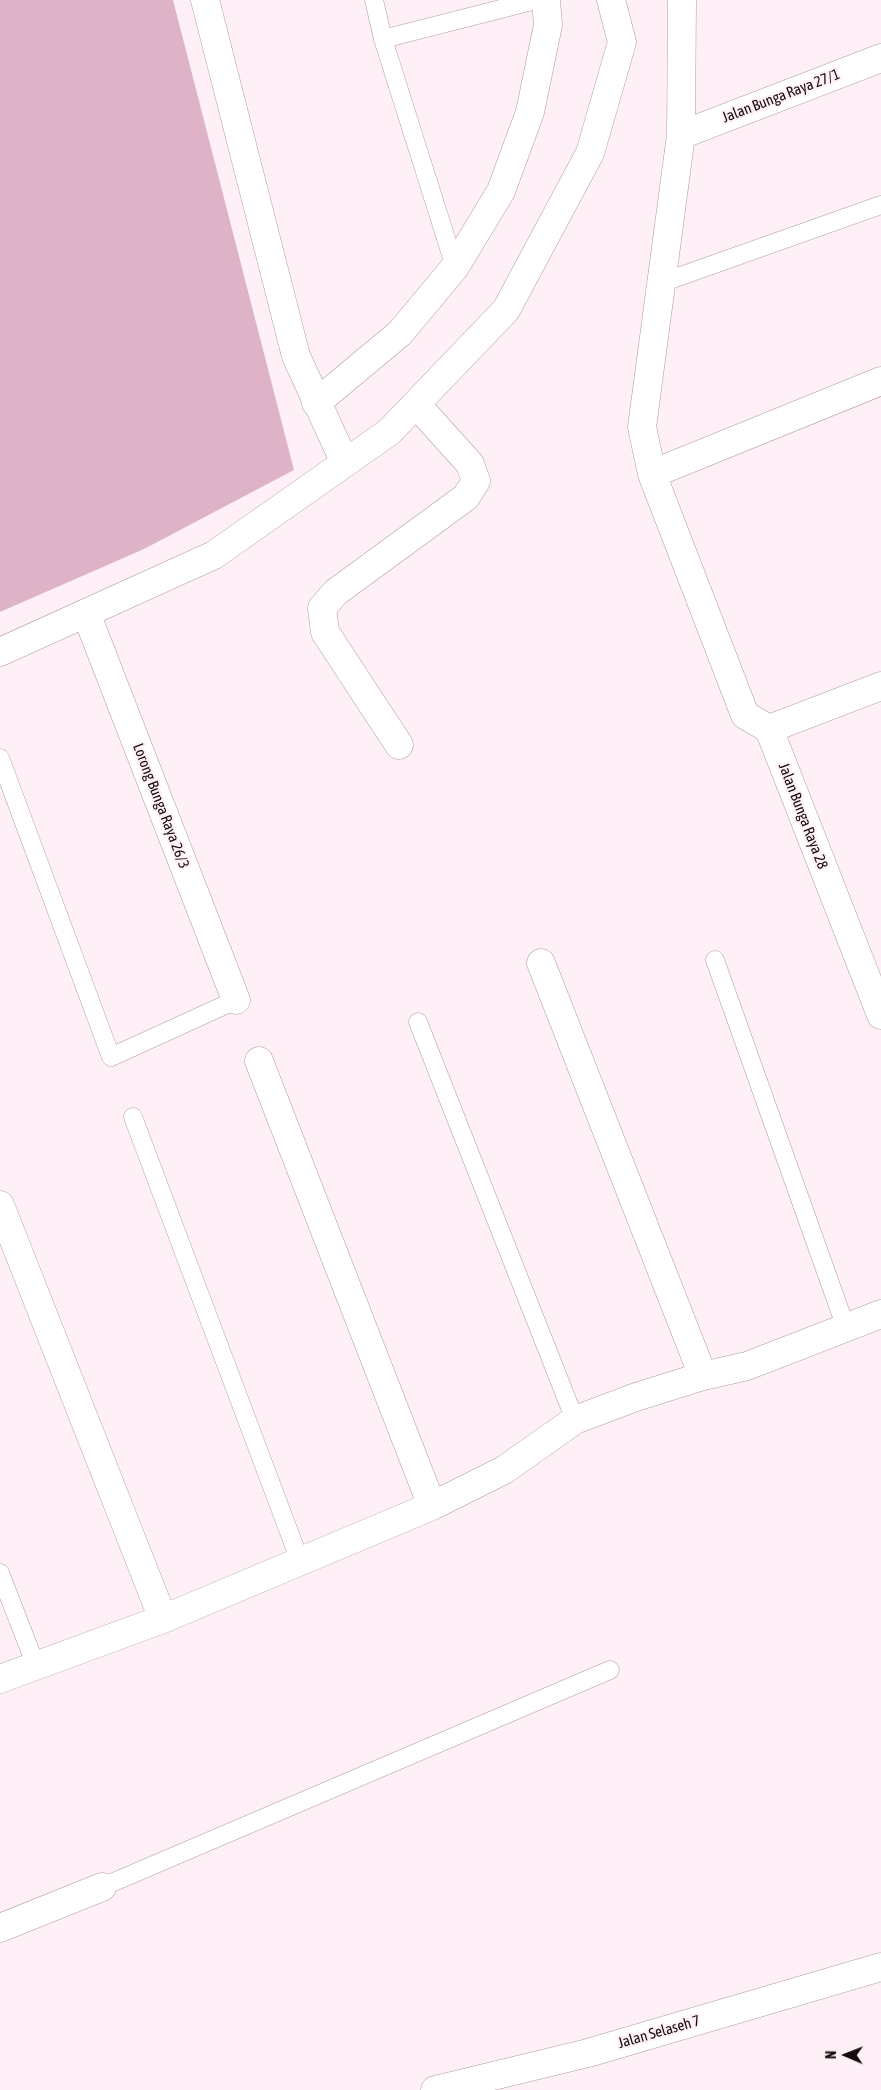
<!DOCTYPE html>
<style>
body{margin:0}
#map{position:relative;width:881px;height:2090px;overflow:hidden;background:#fef0f6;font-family:"Asap Condensed",sans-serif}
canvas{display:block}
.north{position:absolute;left:821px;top:2030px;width:50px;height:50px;-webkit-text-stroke:4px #fef0f6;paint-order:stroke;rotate:271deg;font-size:14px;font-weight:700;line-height:20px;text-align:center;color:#140c10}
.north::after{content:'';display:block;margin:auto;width:18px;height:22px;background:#140c10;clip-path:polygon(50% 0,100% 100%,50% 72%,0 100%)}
</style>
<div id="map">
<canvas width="881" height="2090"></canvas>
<div class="north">N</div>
</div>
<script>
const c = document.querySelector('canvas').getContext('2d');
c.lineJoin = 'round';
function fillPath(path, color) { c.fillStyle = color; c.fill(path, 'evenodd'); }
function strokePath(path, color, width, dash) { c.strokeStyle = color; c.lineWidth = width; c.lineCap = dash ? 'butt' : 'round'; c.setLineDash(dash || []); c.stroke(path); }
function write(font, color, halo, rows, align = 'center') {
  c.font = font + ' "Asap Condensed",sans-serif'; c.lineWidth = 4.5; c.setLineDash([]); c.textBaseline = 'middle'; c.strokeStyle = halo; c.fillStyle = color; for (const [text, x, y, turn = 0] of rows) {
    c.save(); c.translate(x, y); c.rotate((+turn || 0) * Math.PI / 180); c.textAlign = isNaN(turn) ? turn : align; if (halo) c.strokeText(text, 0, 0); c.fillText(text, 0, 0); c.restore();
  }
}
fillPath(new Path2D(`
 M 0,0 L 173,0 L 294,470 L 144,549 L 0,612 Z`), '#deb3c8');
const lane = new Path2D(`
 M 374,0 L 383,39 L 455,267
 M 383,39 L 536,0
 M 661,283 L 881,205
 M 0,758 L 111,1057 L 236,1000
 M 715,960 L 846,1328
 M 418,1022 L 575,1420
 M 133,1117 L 300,1561
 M 0,1573 L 36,1666
 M 102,1887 L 610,1670`);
const street = new Path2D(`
 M 205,0 L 296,356 L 345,463
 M 682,0 L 681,135 L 642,427 L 652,474 L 745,715 L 769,729
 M 681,135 L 881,58
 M 316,403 L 400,333 L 455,267 L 501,191 L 530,112 L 548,25 L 546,0
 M 652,474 L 881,381
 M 86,613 L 236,1000
 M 0,652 L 214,555 L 389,432 L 506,310 L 590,153 L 622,42 L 611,0
 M 769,729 L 881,1015
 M 769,729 L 881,686
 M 399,745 L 325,632 L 322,608 L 336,592 L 466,497 L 476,481 L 470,464 L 416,404
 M 541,963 L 703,1376
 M 259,1061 L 432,1506
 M 0,1205 L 163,1619
 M 0,1679 L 163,1619 L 432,1506 L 504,1470 L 575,1420 L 636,1397 L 703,1376 L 747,1366 L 881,1314
 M 0,1928 L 102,1887
 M 435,2090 L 588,2053 L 881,1967`);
strokePath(lane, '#b09aa4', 19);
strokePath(street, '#b09aa4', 29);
strokePath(lane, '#fff', 18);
strokePath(street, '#fff', 28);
write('15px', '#140c10', '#fef0f6', [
 ["Jalan Bunga Raya 27/1",781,96,-21],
 ["Lorong Bunga Raya 26/3",161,806,69],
 ["Jalan Bunga Raya 28",803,816,69],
 ["Jalan Selaseh 7",659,2032,-16]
]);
</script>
